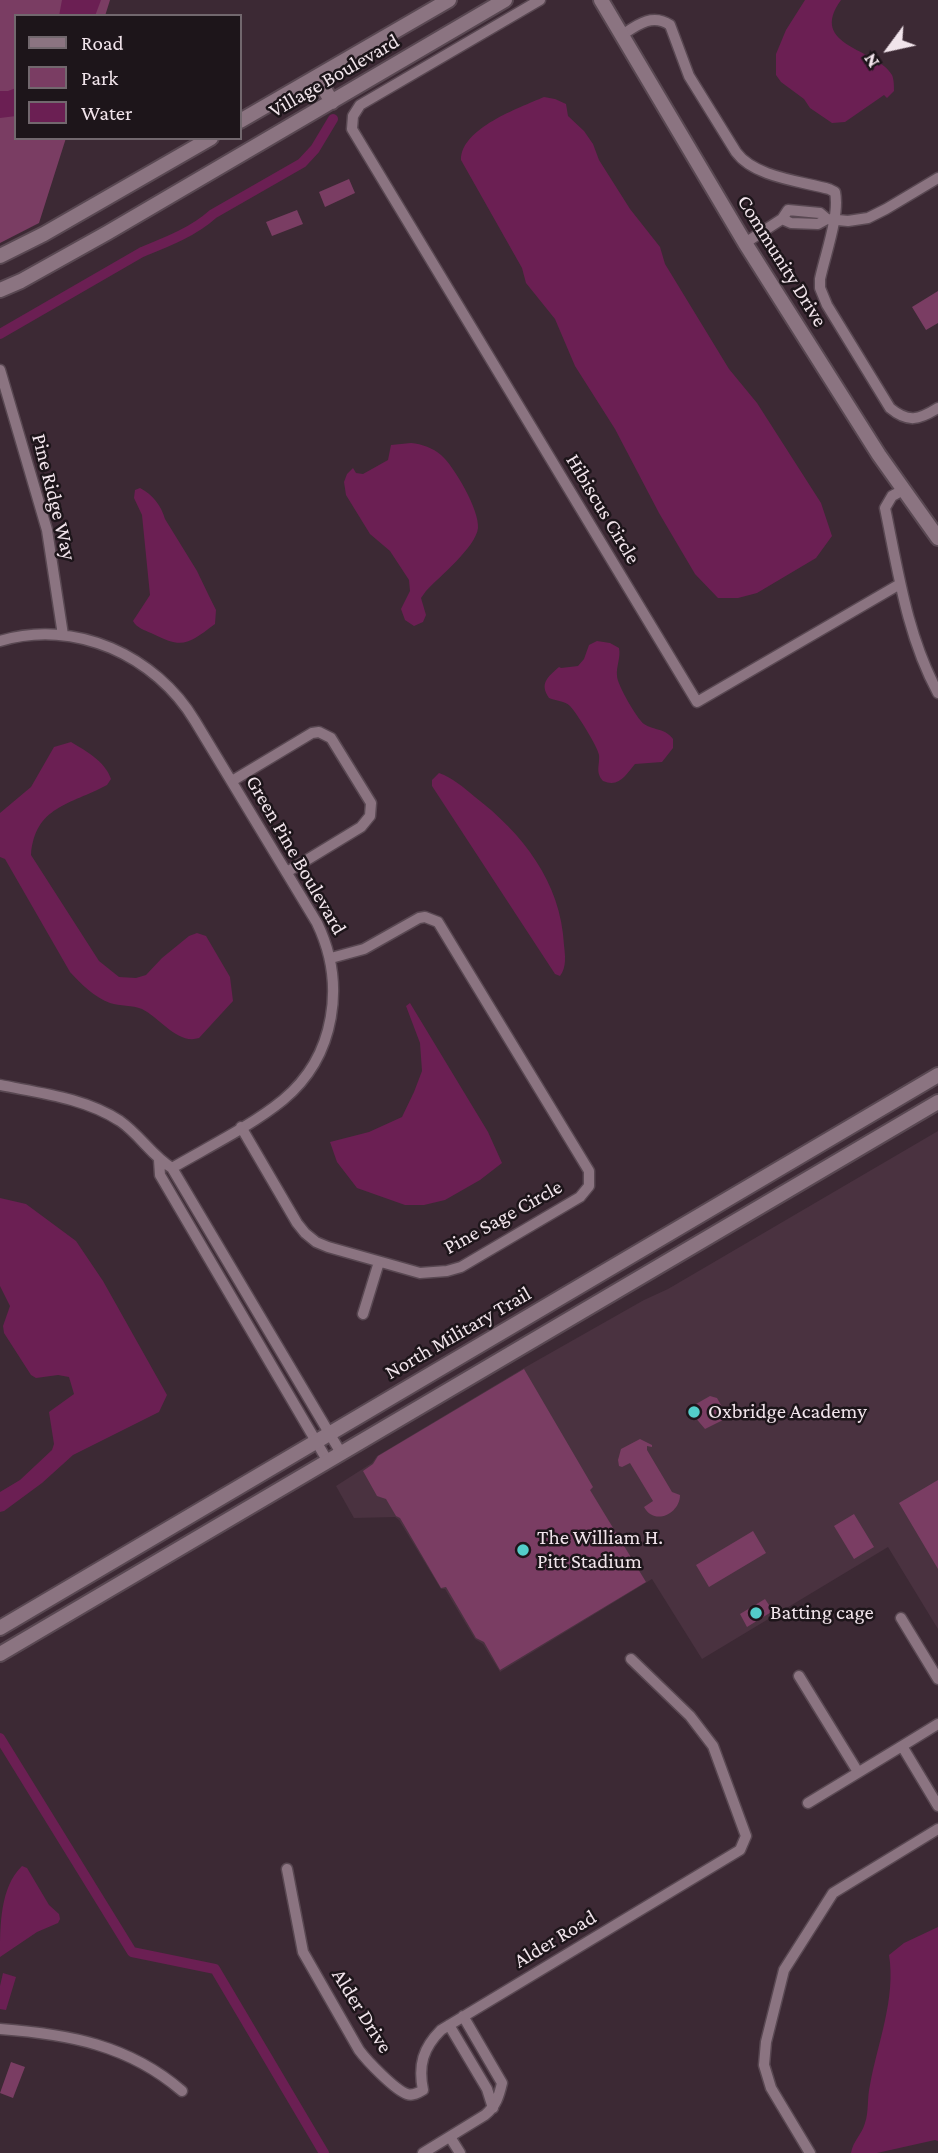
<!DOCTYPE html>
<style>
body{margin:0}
#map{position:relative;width:938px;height:2153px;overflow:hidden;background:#3c2934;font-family:"Crimson Pro",serif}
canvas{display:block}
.legend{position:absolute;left:14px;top:14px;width:228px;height:126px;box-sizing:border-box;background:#1d151a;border:2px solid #72686e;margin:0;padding:9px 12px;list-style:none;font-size:21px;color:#f1e4eb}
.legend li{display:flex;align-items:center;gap:14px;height:35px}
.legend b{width:35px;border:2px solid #72686e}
.north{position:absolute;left:854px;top:14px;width:70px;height:70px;-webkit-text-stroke:5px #1d151a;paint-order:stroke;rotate:237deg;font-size:19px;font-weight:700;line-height:28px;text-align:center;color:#f1e4eb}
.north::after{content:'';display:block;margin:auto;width:24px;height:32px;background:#f1e4eb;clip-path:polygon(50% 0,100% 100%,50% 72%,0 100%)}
</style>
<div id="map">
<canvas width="938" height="2153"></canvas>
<ul class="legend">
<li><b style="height:9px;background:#8b7481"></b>Road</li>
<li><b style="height:19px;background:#7a3d63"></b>Park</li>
<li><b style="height:19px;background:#6b1f53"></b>Water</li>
</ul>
<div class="north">N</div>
</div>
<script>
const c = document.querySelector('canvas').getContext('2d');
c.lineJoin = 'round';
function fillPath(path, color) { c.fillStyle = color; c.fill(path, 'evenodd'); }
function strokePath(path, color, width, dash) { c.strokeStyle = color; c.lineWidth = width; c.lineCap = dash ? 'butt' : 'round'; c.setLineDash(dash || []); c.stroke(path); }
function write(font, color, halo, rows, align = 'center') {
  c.font = font + ' "Crimson Pro",serif'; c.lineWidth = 5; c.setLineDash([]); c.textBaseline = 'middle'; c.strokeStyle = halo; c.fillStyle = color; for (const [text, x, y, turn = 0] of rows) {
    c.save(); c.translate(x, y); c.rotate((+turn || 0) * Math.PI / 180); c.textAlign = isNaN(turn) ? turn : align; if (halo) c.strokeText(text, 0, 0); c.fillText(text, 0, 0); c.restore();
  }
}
fillPath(new Path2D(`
 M 938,1131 L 938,1629 L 888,1547 L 702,1659 L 652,1579 L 500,1672 L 483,1644 L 475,1639 L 445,1589 L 441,1589 L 399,1520 L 395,1517 L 354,1518 L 336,1486 L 372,1463 L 377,1456 L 524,1368 L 644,1300 L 668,1289 Z`), '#4a3240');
fillPath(new Path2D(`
 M 0,0 L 110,0 L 105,16 L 16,16 L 16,138 L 66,138 L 39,223 L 0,243 Z
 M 349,179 L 355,193 L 325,207 L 319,192 Z
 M 297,210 L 303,224 L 272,236 L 266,222 Z
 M 938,291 L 938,323 L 926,330 L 912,307 Z
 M 524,1369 L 593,1487 L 590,1490 L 646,1582 L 500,1670 L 484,1642 L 476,1638 L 446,1587 L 441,1588 L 400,1518 L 396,1516 L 386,1499 L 377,1496 L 363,1471 L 373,1464 L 378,1456 Z
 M 710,1396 L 717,1398 L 726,1414 L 723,1420 L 705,1429 L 694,1416 L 693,1408 L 696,1404 Z
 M 640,1439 L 652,1445 L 652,1447 L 647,1446 L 647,1450 L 672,1492 L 680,1495 C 680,1514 654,1526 644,1507 L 653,1501 L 630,1463 L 622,1467 L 619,1466 L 618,1460 L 621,1449 Z
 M 938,1480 L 938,1569 L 899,1503 Z
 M 854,1514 L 874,1547 L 854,1559 L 834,1526 Z
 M 753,1531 L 766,1553 L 709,1587 L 696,1565 Z
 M 765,1599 L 773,1611 L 747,1627 L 740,1614 Z
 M 11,2062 L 25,2067 L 13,2098 L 0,2093 Z`), '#7a3d63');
fillPath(new Path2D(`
 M 62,0 L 101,0 L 95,16 L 59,16 Z
 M 805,0 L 841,0 C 807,47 877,48 892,75 C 894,79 894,87 894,91 L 887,98 L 884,95 L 845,122 L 832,123 L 810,108 L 804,99 L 781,82 L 776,75 L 776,54 L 786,30 Z
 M 16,88 L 16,116 L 0,118 L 0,91 L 8,91 Z
 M 544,97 L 555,99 L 566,104 L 568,116 L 584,131 L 593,144 L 599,160 L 630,209 L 660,247 L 665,264 L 729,369 L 757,403 L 821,503 L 832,536 L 816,558 L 757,593 L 738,598 L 718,598 L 695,574 L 659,513 L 615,429 L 575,366 L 555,319 L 526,283 L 522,268 L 461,160 C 461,128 519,108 544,97 Z
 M 411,443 C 422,444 433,448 441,455 C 454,466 480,511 478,528 C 476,547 439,577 426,591 L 421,598 L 426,615 L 423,622 L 414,626 L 405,620 L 401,609 L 410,591 L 409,580 L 390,551 L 370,534 L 346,495 L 344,482 L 347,474 L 353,468 L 356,473 L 363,474 L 388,460 L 391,445 Z
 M 140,488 C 153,495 161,505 165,519 L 197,571 L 209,596 L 216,610 L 215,624 C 187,645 183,649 151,633 C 144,630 137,628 133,621 L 150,595 L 142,515 L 134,498 L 135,490 Z
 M 597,641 L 610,643 L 619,648 C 621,658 616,666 617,676 C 617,684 637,719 644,724 C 655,731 665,728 673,739 L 673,748 L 662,762 L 635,764 C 626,774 620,788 603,781 C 595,772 600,765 599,755 C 598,747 576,712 570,706 C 565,701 556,701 549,698 C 539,683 548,677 559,667 L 561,668 L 578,666 L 584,659 L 589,645 Z
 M 71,742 C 86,751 105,761 111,779 L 107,785 C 70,805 35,806 31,855 L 99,961 L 119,977 L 136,978 L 146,975 L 162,958 L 189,936 L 197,933 L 206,936 L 230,977 L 233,1001 L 199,1038 C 178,1045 160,1018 142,1009 C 132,1005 120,1006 110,1003 C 94,997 81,984 70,972 L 5,859 L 0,857 L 0,813 L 31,787 L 54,747 Z
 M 439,773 C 453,778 463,787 475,797 C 522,833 561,882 564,945 C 565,955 567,967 560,976 L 555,974 L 432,786 L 432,780 Z
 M 410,1003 L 488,1132 L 502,1163 L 480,1180 L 445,1200 L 424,1205 L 405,1205 L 357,1188 L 337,1162 L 330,1142 L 369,1132 L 402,1117 L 414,1092 L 422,1071 L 420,1043 L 406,1006 Z
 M 0,1198 L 26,1204 L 76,1241 L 103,1281 L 167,1395 L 159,1412 L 73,1455 L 42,1483 L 4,1511 L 0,1512 L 0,1492 L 20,1480 L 52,1450 L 54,1444 L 49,1412 L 74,1394 L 69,1377 L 58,1375 L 36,1378 L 31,1375 L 4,1333 L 3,1326 L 10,1306 L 0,1286 Z
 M 22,1866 L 27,1868 L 49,1905 L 59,1914 L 60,1919 L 58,1923 L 37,1932 L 0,1957 C 0,1926 0,1887 22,1866 Z
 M 938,1927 L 938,2141 L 935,2140 L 877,2153 L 851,2153 C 853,2141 862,2134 865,2123 C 869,2112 867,2097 870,2085 C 878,2042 896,1998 889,1955 L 904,1943 Z
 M 3,1973 L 16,1977 L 6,2010 L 0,2009 L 0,1986 Z`), '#6b1f53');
strokePath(new Path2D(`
 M 0,334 L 142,252 C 167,242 193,232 213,214 L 302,163 L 315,149 L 333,119
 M 0,1738 L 132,1952 L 215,1969 L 324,2153`), '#6b1f53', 10);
const street = new Path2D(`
 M 540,0 L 360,105 L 353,116 L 352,129 L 697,702 L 900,584
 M 622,35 C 637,25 652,13 670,25 L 689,76 L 736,152 C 754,177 800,181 829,189 L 835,192 C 840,215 825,255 820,279 L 820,288 L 827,305 L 890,408 C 908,423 919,420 938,408
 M 782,219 L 791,223 L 818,224 L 827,219 L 848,221 L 868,218 L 886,209 L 938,178
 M 745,243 L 782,219 L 788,210 L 820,213 L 827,219
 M 0,370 L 47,530 L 63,635
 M 903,490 L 892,496 L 885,508 C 898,571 907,636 938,693
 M 0,641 C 75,618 156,656 195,721 L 317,923 C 346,983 336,1056 283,1100 C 251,1126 208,1147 172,1168
 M 232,781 L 312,733 L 319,732 L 331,738 L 371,803 L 370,816 L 361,827 L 287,872
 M 0,1085 C 40,1093 85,1098 120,1121 C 140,1135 152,1156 172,1168 L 341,1453
 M 241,1127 L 297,1223 L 305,1233 L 316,1242 L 328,1247 L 420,1273 L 447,1271 L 461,1267 L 580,1197 L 589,1186 L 589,1171 L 438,922 L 425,917 L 419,918 L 364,949 L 331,958
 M 159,1160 L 160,1175 L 327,1460
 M 363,1314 L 379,1262
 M 901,1618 L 938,1679
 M 799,1676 L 858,1772
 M 938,1724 L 902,1746 L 938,1806
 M 808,1803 L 902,1746
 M 287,1869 L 303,1952 L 359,2050 C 367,2061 395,2090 407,2094 C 413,2096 418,2093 423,2090 C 418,2065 423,2048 441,2030 L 740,1850 L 746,1836 L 713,1746 L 690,1716 L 631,1659
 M 449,2025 L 487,2089 L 493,2108
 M 0,2029 C 68,2034 129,2045 182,2091
 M 450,2137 L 460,2153
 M 423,2153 L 485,2115 C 496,2106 499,2096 502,2083 L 463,2016
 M 810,2153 L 771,2088 L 764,2065 L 766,2042 L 784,1970 L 833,1893 L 938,1829`);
const secondary = new Path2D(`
 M 601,0 L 745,243 L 879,455 L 938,538
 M 317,77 L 332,102
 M 240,121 L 449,0
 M 0,256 L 44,234 L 211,138
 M 0,290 L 21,281 L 107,233 L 505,0
 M 0,1628 L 938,1075
 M 0,1654 L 938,1102`);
strokePath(street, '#594852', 13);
strokePath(secondary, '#594852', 18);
strokePath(street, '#8b7481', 10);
strokePath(secondary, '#8b7481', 14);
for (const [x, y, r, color] of [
 [694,1412,7,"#53cdca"],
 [523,1550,7,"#53cdca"],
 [756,1613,7,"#53cdca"]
]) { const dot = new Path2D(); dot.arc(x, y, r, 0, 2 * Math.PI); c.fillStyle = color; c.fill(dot); strokePath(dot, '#1d151a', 2.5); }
write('21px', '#f1e4eb', '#1d151a', [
 ["Village Boulevard",334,76,-30],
 ["Community Drive",782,261,58],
 ["Pine Ridge Way",54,497,76],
 ["Hibiscus Circle",603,509,59],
 ["Green Pine Boulevard",296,855,60],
 ["Pine Sage Circle",503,1217,-29],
 ["North Military Trail",458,1333,-30],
 ["Alder Road",555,1939,-31],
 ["Alder Drive",362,2011,58]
]);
write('21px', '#f1e4eb', '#1d151a', [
 ["Oxbridge Academy",708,1412],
 ["The William H.",537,1538],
 ["Pitt Stadium",537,1562],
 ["Batting cage",770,1613]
], 'left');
</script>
